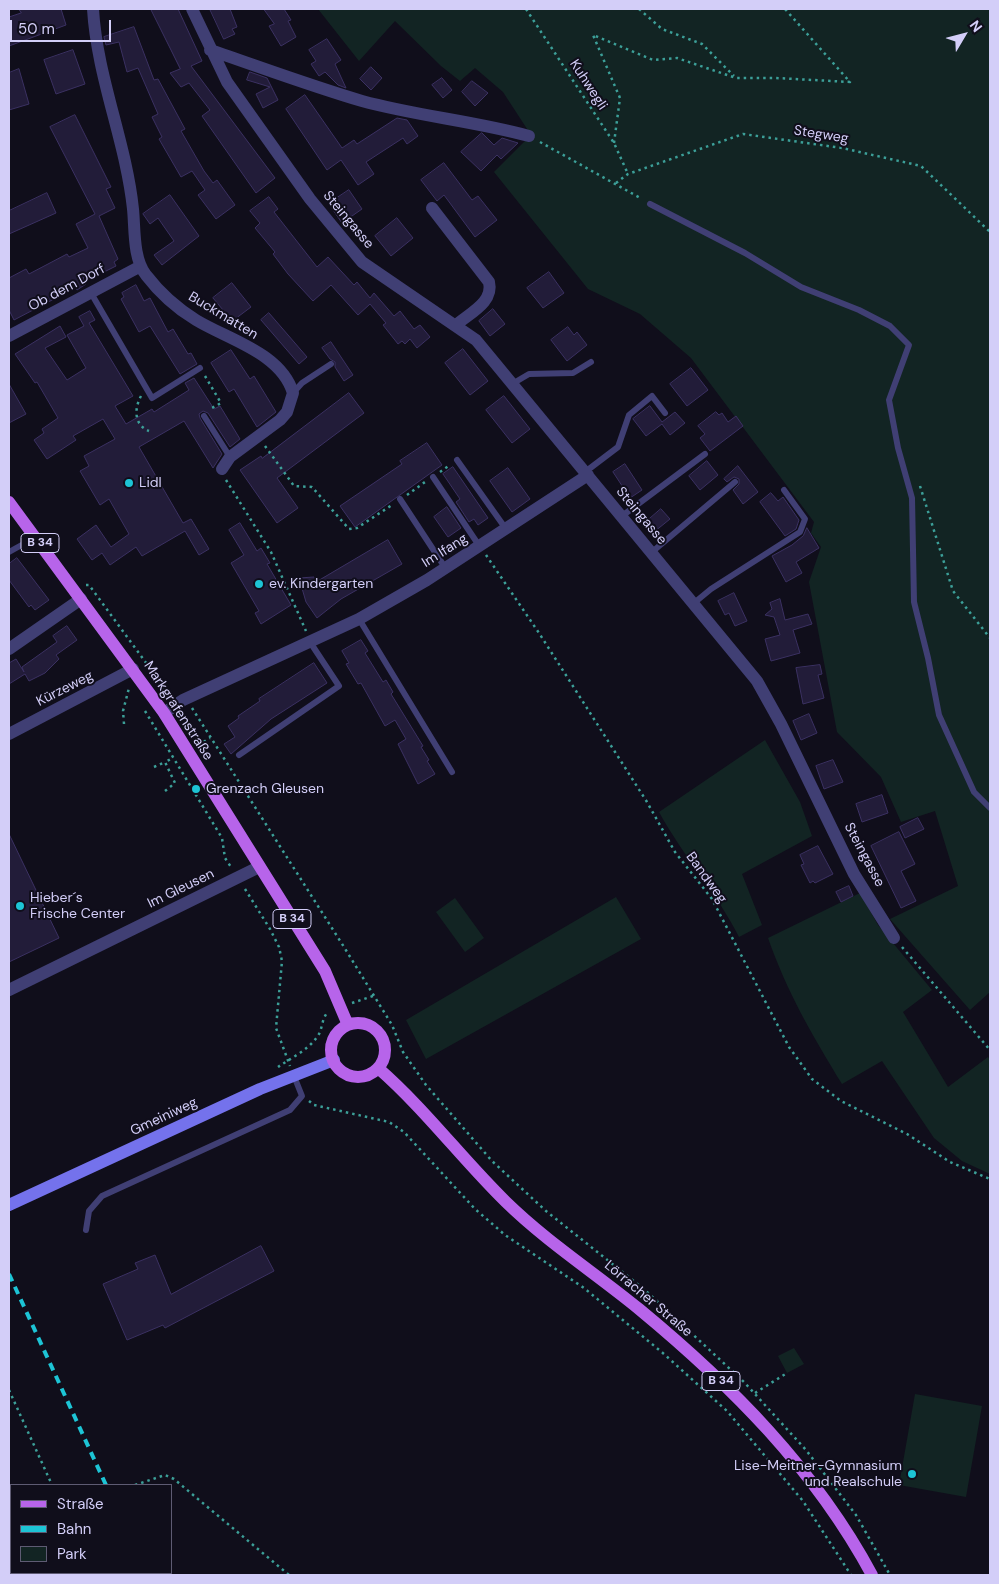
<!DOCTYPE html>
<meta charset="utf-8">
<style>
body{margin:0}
#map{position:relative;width:999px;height:1584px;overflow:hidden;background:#100e1b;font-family:"DM Sans",sans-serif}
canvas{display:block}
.frame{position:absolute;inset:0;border:10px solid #d3cef8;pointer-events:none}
.legend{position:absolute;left:10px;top:1484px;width:162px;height:90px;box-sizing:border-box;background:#100e1b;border:1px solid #5e5b73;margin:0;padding:6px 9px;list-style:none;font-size:15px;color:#d3cef8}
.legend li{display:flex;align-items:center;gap:10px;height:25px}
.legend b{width:25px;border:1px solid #5e5b73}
.north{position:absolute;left:939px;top:10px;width:50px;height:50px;-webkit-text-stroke:4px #100e1b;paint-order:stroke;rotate:53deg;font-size:14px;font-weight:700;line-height:20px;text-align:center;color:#d3cef8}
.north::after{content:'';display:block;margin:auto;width:18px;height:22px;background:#d3cef8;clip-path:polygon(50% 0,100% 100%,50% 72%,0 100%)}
.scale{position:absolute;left:10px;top:20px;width:101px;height:22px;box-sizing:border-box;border:2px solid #d3cef8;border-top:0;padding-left:6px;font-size:15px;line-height:18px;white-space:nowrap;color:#d3cef8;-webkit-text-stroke:4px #100e1b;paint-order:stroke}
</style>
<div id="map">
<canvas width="999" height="1584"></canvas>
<div class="frame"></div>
<ul class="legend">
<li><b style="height:6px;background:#b764ea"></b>Straße</li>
<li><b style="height:6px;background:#1dc4d5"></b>Bahn</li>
<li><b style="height:14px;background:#122423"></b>Park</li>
</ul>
<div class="north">N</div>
<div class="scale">50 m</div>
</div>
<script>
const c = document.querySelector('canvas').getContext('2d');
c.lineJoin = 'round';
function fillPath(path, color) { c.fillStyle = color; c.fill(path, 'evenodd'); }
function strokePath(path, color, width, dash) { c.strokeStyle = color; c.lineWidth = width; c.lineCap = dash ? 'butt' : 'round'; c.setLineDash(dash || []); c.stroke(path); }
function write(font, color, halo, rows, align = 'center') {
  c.font = font + ' "DM Sans",sans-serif'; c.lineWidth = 4; c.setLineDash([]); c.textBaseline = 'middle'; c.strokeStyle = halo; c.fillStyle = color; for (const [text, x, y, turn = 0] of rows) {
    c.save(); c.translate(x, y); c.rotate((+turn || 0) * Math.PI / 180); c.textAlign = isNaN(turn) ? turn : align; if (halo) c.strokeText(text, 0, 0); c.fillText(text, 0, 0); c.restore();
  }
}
fillPath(new Path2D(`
 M 318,9 L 990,9 L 990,992 L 970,1010 L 890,919 L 958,886 L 935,811 L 901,822 L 881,777 L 837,732 L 809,582 L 821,547 L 811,533 L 814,522 L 691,358 L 640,314 L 588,289 L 494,172 L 531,135 L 503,92 L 475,68 L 460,81 L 441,66 L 395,21 L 359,61 Z
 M 765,740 L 800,802 L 812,836 L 742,874 L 762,925 L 739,937 C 717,893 683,856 659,812 Z
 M 860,893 L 878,925 L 932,990 L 903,1012 L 948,1087 L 988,1057 L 990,1060 L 990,1174 L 962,1161 L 934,1138 L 882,1061 L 842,1084 C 812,1035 787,992 768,938 Z
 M 616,897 L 641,939 L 426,1059 L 406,1020 Z
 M 455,898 L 484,938 L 465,952 L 436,912 Z
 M 794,1348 L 804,1364 L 787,1373 L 778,1356 Z
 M 915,1394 L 982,1406 L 966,1497 L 899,1485 Z`), '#122423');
const building = new Path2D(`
 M 19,9 L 61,9 L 66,25 L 9,46 L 9,17 L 21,13 Z
 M 151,9 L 178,9 L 202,61 L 191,66 L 275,178 L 256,193 L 202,116 L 210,110 L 189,83 L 181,87 L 170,73 L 180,69 Z
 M 210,9 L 230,9 L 237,27 L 232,29 L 235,34 L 224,39 Z
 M 264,9 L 284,9 L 291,20 L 288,21 L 296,37 L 281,46 L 269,26 L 274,24 Z
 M 134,27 L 154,80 L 158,79 L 185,129 L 181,131 L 204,171 L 213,183 L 217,180 L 235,205 L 216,219 L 198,195 L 205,190 L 192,171 L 181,177 L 159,139 L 162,137 L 152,117 L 158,114 L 138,68 L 127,72 L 119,42 L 106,45 L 104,37 Z
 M 327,39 L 341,60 L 335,64 L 346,88 L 338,85 L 325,72 L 319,76 L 311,64 L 316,61 L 309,50 Z
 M 73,50 L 85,84 L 56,94 L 44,60 Z
 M 371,67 L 382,78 L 371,90 L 360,79 Z
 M 19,69 L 29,104 L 9,110 L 9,73 Z
 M 250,72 L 267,78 L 278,100 L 263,108 L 256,94 L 270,87 L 247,80 Z
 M 442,78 L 452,90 L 443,98 L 432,85 Z
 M 472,81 L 488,93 L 475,106 L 462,92 Z
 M 305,95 L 342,148 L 354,140 L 357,144 L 397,118 L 407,120 L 418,136 L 407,144 L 403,138 L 366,162 L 374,174 L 358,185 L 341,160 L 327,170 L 286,109 Z
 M 75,115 L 111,187 L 106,189 L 115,208 L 99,216 L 118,259 L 114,262 L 116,266 L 104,272 L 102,268 L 83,278 L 86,284 L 77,290 L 75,288 L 14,320 L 9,310 L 9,278 L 26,269 L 29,274 L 67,254 L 69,257 L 88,248 L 76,224 L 95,214 L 50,127 Z
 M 482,133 L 494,145 L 502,138 L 518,143 L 501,159 L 497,155 L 481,171 L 461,152 Z
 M 444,163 L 472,200 L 478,196 L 497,220 L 475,237 L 444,195 L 437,201 L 421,180 Z
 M 349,190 L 362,209 L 342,223 L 331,207 L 336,203 L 334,200 Z
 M 47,193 L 56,213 L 9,234 L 9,211 Z
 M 170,195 L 199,236 L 162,265 L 154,255 L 174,241 L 158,218 L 150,224 L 143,214 Z
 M 269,197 L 278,209 L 274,212 L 317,267 L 328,257 L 354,285 L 357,282 L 370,298 L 374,293 L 394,316 L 400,311 L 414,329 L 420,325 L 430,337 L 417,348 L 410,339 L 405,344 L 402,341 L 398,344 L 383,325 L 386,323 L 370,304 L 358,315 L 331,285 L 313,301 L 288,274 L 273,254 L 275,252 L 255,228 L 260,223 L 250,211 Z
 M 397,218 L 413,238 L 391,256 L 375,236 Z
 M 549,272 L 564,293 L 543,308 L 527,288 Z
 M 232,283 L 251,307 L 227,325 L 218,314 L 223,310 L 213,298 Z
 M 136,285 L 144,301 L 150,298 L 168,332 L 173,329 L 188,354 L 191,353 L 197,364 L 180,374 L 150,326 L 139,332 L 121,299 L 124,297 L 122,293 Z
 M 493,309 L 505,324 L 490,336 L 479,321 Z
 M 90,311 L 95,320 L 89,323 L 133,396 L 115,406 L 126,424 L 152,409 L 154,412 L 189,390 L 185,383 L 194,378 L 214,409 L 220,406 L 240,439 L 230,447 L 208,413 L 203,411 L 199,414 L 200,418 L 222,454 L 213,468 L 184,421 L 139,447 L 183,523 L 191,519 L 209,549 L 199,555 L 185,531 L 142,556 L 136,547 L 110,565 L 102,553 L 92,560 L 77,539 L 96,525 L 111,547 L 129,534 L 109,499 L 100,505 L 80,471 L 89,466 L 84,456 L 115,439 L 103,419 L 73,436 L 76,440 L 47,459 L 34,440 L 44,433 L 42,429 L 58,418 L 37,382 L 35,383 L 15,354 L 60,326 L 66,337 L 45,348 L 67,380 L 86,368 L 67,335 L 84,326 L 79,317 Z
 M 269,313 L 307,357 L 299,364 L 261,320 Z
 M 568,327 L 574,335 L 577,332 L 587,345 L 567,361 L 551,340 Z
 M 331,342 L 353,375 L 344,381 L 335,367 L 335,362 L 330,359 L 322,348 Z
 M 463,349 L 488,381 L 470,395 L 445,363 Z
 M 231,350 L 250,379 L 254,376 L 276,412 L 257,427 L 234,389 L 229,392 L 211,363 Z
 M 691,368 L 708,390 L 687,406 L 670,384 Z
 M 9,384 L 26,414 L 9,423 Z
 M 349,393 L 364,413 L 277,478 L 298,508 L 277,523 L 240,470 L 261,456 L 262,458 Z
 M 504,396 L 530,429 L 512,443 L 486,410 Z
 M 650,406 L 662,422 L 675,412 L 685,423 L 670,435 L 662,424 L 646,436 L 633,419 Z
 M 716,412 L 719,415 L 722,413 L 728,422 L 736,416 L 743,426 L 710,451 L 700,438 L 705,434 L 698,426 Z
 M 427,443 L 442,465 L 355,527 L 340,506 L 402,464 L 400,461 Z
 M 707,461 L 718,475 L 700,490 L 689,476 Z
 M 625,464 L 642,490 L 630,498 L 613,472 Z
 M 738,466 L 758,492 L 743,504 L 733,490 L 739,484 L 739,479 L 734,477 L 727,482 L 724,479 Z
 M 453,467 L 488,518 L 478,525 L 474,519 L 469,522 L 456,502 L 460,499 L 443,474 Z
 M 508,468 L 530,499 L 512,512 L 490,481 Z
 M 771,493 L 778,501 L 783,497 L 799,520 L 796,529 L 785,536 L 760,502 Z
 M 447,507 L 461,528 L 448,537 L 434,517 Z
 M 661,509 L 670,519 L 654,532 L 646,522 Z
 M 240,523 L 257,551 L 261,548 L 270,563 L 267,564 L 291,605 L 261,624 L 255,613 L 259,611 L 231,563 L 244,555 L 229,530 Z
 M 807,528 L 819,548 L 796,562 L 802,573 L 786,582 L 772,556 L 792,545 L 803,536 Z
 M 388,540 L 402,564 L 341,599 L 317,618 L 306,602 L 299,578 L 314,577 L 317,581 Z
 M 17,558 L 49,600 L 35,610 L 31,605 L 29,607 L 9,580 L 9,564 Z
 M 734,593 L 747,621 L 735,626 L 729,613 L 725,615 L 718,601 Z
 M 780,599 L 785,620 L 808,614 L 812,624 L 793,630 L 800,653 L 771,661 L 765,639 L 780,635 L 774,617 L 765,615 L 772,609 L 770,603 Z
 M 67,626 L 77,640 L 56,655 L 59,659 L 45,673 L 29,681 L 25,674 L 9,684 L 9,663 L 16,659 L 24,672 L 22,667 L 57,642 L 53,636 Z
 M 361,640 L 368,651 L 365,653 L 383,682 L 386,680 L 393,692 L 391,694 L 423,746 L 421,747 L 429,760 L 427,761 L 435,774 L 418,784 L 398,744 L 406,739 L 395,720 L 385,726 L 361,683 L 358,684 L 346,664 L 349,663 L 342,651 Z
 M 314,663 L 327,683 L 271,719 L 231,754 L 224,744 L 235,737 L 228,726 L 239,718 L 238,716 L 260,701 L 259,699 Z
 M 820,665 L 822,674 L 818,675 L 824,698 L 803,704 L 796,668 Z
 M 809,714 L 817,733 L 801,740 L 793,721 Z
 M 833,760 L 843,782 L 824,789 L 816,766 Z
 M 882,795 L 888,813 L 862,822 L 856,804 Z
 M 918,818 L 924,829 L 905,838 L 900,827 Z
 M 899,832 L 915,864 L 901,871 L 916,901 L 901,908 L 871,846 Z
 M 9,834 L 59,938 L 9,962 Z
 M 818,846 L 833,874 L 815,883 L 813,881 L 810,883 L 801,865 L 804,864 L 800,855 Z
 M 849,886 L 853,896 L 841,902 L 836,892 Z
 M 261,1246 L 274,1271 L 165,1328 L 163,1325 L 127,1340 L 103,1284 L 138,1269 L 135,1263 L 155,1255 L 171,1294 Z`);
fillPath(building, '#221c39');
strokePath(building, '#3b3162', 1);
strokePath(new Path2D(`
 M 526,9 L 614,143 L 628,174
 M 639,9 L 662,29 L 702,44 L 734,76
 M 540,142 L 642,199
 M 614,143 L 620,98 L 593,35 L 653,60 L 677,58 L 736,78 L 776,78 L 850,82 L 785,9
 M 616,183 L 628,174 L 743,134 L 842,148 L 921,166 L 990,232
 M 205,376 L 221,403 L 210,409
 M 141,396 C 134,409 134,425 149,431
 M 265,446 L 294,486 L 312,487 L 349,529 L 357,528 L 392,505
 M 440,472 L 450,465
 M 226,480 L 271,552 L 306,631
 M 920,486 L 953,591 L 990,638
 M 407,495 L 425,482
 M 486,555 L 539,633 L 647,802 L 675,852 L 712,899 L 789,1047 L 812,1079 L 841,1101 L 907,1134 L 950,1162 L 990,1179
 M 86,585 L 89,585 L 166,690 L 171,693
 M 192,708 L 344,947 L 392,1025 L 403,1052 L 426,1085 L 492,1161 L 546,1211 L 645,1290 L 744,1382 L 806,1450 L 856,1515 L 890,1575
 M 145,711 L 222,838 L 225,858 L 231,867
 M 124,724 L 123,711 L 129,688
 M 198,745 L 210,738
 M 154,767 L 165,762
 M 165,791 L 175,783 L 165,762 L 173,758
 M 245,889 L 270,929 L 279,947 L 282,961 L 276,1028 L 290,1066
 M 902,947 L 990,1050
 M 352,1003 L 373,996
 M 278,1067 C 291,1058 308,1050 317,1037 C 323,1030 321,1019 328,1012
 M 309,1101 L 314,1105 L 389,1122 L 404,1132 L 475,1209 L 505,1235 L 584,1288 L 664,1354 L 727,1411 L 803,1501 L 851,1575
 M 9,1390 L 52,1485
 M 755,1393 L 787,1373
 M 135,1485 L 165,1475 L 174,1479 L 289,1575
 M 92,1573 L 93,1575`), '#3c9f98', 2.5, [2.5, 4]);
strokePath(new Path2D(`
 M 650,204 L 745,253 L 801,287 L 859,310 L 890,326 L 909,345 L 889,400 L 898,448 L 912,498 L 914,602 L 928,658 L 939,715 L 974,792 L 990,808
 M 91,293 L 152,398 L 200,368
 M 512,384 L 529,374 L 573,373 L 591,362
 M 293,393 L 302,383 L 331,364
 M 204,416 L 230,457
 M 457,460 L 506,529
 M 585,472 L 618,447 L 629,415 L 652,396 L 665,413
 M 433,477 L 480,547
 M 400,499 L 446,569
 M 622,516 L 705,454
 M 9,552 L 36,537
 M 652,552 L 735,482
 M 694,603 L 711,589 L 800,532 L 805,519 L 784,490
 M 359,619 L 452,772
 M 239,755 L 339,686 L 310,642
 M 86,1230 L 89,1211 L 102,1196 L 290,1110 L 302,1096 L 294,1076`), '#403f74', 6);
strokePath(new Path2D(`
 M 93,9 C 97,77 126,142 133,209 C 135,229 133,259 146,275 C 159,292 178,309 196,320 C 229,340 281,353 293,393 L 287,412 L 280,420 L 230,457 L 222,469
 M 192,9 L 227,82 L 310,199 L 362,262 L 476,340 L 757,681 L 781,724 L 854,874 L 894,938
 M 210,50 C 260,67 311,86 362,101 C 417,116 474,121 529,136
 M 432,208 L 489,282 C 494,302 470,313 456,325
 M 9,336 L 139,267
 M 9,649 L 81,599
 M 164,713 L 183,700 L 359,619 L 427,580 L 588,475
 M 9,734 L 133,669
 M 9,990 L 259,867`), '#403f74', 12);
strokePath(new Path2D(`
 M 9,1205 L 260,1089 L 334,1060`), '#7472ec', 12);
strokePath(new Path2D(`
 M 9,502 L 164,713 L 325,971 L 348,1025
 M331 1050a27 27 0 1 1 54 0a27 27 0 1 1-54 0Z
 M 378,1068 C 425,1109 462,1159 506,1202 C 547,1242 595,1273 639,1309 C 731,1385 815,1469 872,1575`), '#b764ea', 12);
strokePath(new Path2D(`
 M 9,1274 L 106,1485
 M 147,1573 L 148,1575`), '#1dc4d5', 4, [8, 6]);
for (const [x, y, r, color] of [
 [129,483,5,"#1dc4d5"],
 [259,584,5,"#1dc4d5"],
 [196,789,5,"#1dc4d5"],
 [20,906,5,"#1dc4d5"],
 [912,1474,5,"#1dc4d5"]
]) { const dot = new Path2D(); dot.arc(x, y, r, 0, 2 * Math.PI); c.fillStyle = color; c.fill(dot); strokePath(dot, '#100e1b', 2); }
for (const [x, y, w] of [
 [40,543,38],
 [292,919,38],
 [721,1381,38]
]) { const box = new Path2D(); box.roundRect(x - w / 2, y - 9.5, w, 19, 4); c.fillStyle = '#100e1b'; c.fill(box); strokePath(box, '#d3cef8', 1); }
write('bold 12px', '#d3cef8', null, [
 ["B 34",40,543],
 ["B 34",292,919],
 ["B 34",721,1381]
]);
write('14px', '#d3cef8', '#100e1b', [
 ["Kuhwegli",588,85,57],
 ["Stegweg",821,135,9],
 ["Steingasse",348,220,50],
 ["Ob dem Dorf",67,288,-28],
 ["Buckmatten",223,316,31],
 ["Steingasse",641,516,50],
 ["Im Ifang",445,551,-32],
 ["Kürzeweg",65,689,-27],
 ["Markgrafenstraße",178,711,57],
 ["Steingasse",864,855,62],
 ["Bandweg",706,878,54],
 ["Im Gleusen",181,889,-26],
 ["Gmeiniweg",164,1117,-25],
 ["Lörracher Straße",648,1299,40]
]);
write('14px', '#d3cef8', '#100e1b', [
 ["Lidl",139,483],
 ["ev. Kindergarten",269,584],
 ["Grenzach Gleusen",206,789],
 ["Hieber´s",30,898],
 ["Frische Center",30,914],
 ["Lise-Meitner-Gymnasium",902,1466,"right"],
 ["und Realschule",902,1482,"right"]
], 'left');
</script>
